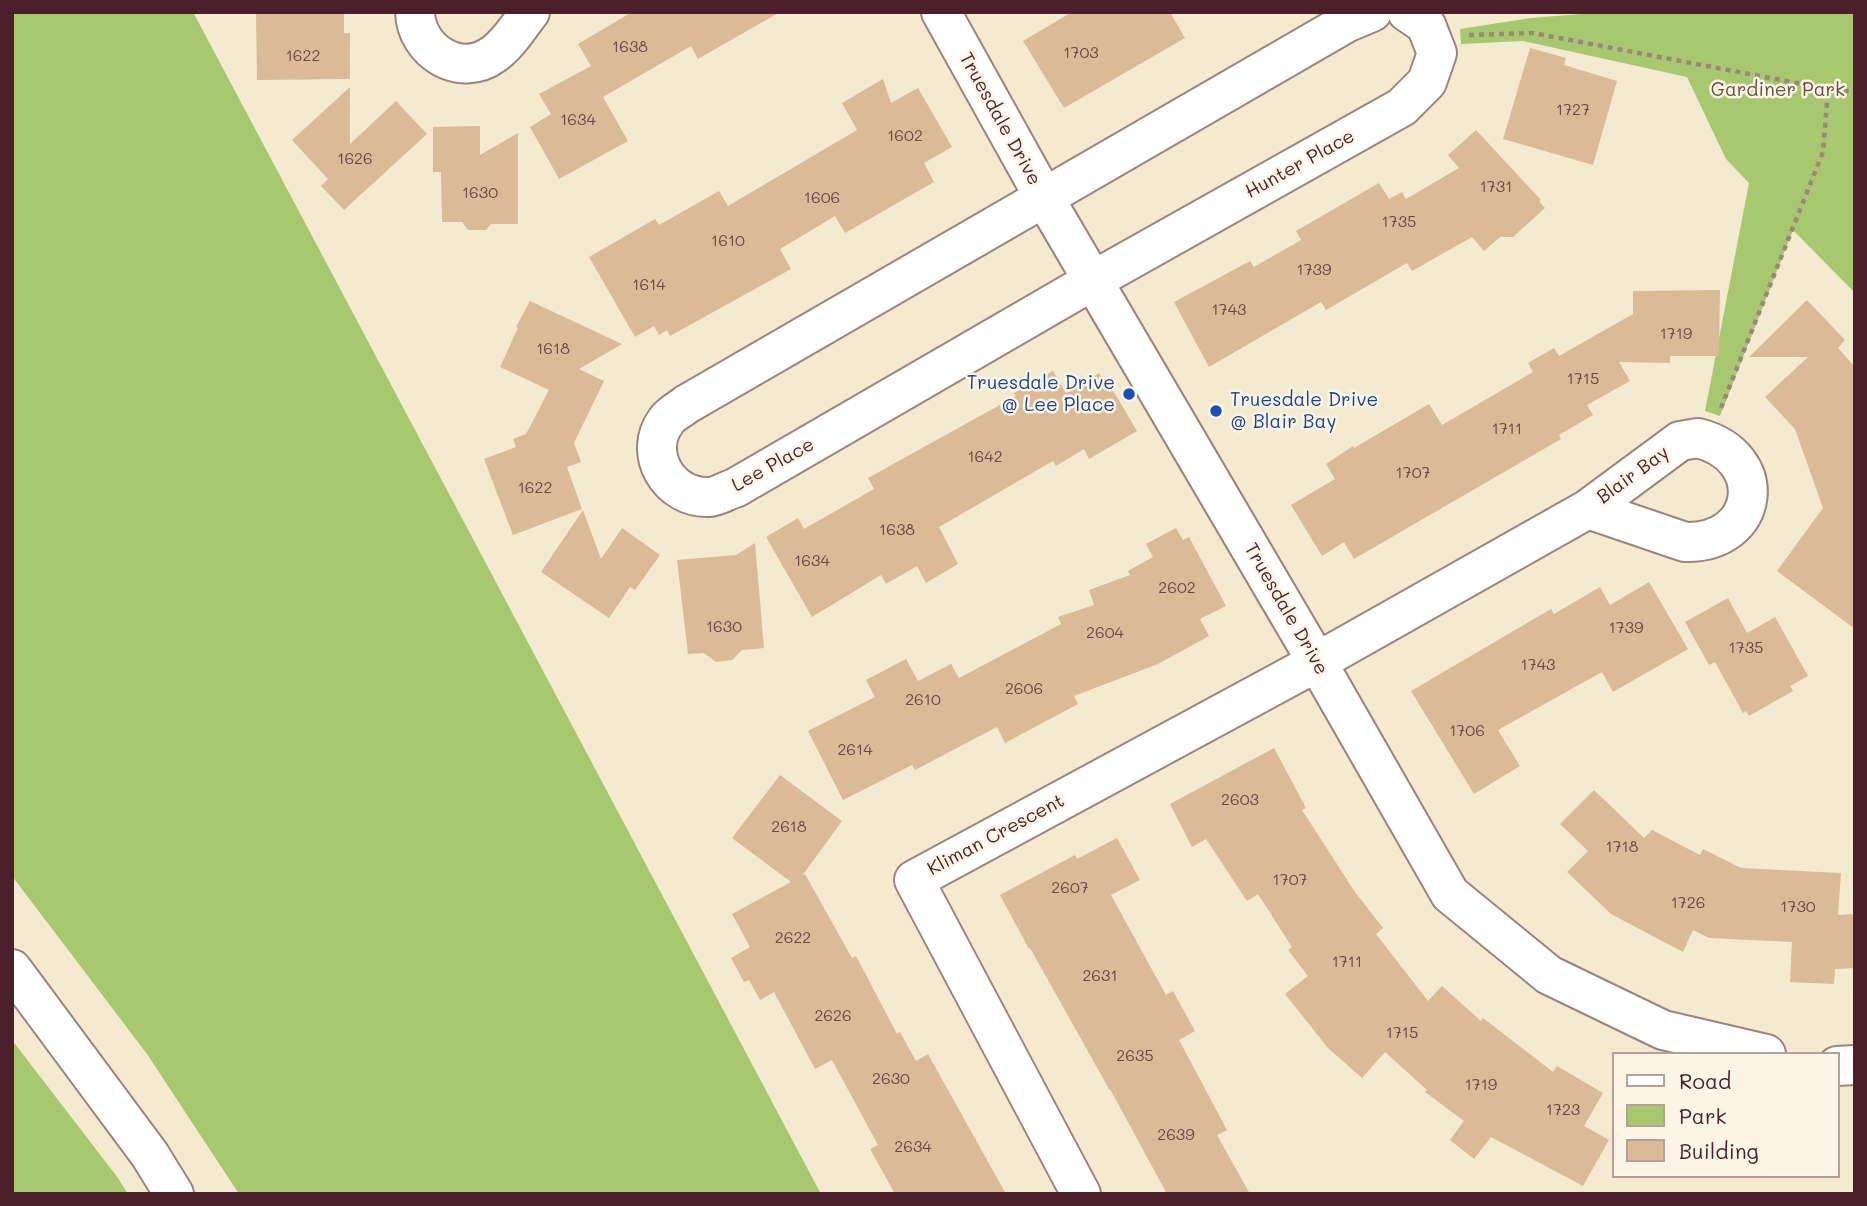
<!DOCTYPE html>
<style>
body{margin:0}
#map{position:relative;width:1867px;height:1206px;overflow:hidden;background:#f3ead0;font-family:Mali,sans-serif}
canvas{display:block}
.frame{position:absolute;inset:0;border:14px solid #4a1f2b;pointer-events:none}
.legend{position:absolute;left:1612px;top:1052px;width:228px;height:126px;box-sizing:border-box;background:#fcf5e5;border:2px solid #b59f9b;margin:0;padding:9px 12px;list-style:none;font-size:21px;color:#4a1f2b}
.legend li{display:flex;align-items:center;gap:14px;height:35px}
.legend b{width:35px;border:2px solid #b59f9b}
</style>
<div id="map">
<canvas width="1867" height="1206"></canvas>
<div class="frame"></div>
<ul class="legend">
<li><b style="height:9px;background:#fff"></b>Road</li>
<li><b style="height:19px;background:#a8c870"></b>Park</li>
<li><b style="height:19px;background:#dbba97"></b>Building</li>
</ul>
</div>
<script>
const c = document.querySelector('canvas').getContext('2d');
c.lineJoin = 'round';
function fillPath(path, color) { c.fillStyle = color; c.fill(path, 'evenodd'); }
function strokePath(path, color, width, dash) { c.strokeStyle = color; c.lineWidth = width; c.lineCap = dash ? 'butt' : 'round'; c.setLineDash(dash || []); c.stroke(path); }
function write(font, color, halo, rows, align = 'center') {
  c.font = font + ' Mali,sans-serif'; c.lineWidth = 5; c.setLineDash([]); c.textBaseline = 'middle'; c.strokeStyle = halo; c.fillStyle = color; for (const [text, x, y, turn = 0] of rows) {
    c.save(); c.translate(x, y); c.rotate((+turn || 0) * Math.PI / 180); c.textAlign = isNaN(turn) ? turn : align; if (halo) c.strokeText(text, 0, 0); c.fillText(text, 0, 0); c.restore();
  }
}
fillPath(new Path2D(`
 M 12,12 L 193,12 L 821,1194 L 239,1194 L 147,1054 L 12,876 Z
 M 1606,12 L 1855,12 L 1855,293 L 1793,230 L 1720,416 L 1705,411 L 1749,183 L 1726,159 L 1687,77 L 1523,41 L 1461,44 L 1460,29 L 1531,18 Z
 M 12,1040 L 118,1178 L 128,1194 L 12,1194 Z`), '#a8c870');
fillPath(new Path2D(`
 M 256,12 L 344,12 L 344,33 L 350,33 L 350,79 L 257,80 Z
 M 632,12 L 780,12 L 698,59 L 691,46 L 603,97 L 628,141 L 559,179 L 530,127 L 551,114 L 539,94 L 591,66 L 578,44 Z
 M 1072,12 L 1170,12 L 1185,38 L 1064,108 L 1023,41 Z
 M 1530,48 L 1566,58 L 1564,65 L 1617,81 L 1593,165 L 1503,139 Z
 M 883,79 L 891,103 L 918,88 L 952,147 L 924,163 L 934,182 L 845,233 L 835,216 L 780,249 L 791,269 L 670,336 L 667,330 L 659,335 L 654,326 L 635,337 L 589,257 L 655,219 L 659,225 L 719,191 L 728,206 L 857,130 L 842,103 Z
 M 350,87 L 350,144 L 396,101 L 427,134 L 344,210 L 321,186 L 328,179 L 292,140 Z
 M 480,126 L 480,155 L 518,133 L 518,224 L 491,224 L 486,230 L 468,230 L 462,222 L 442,222 L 441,172 L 433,172 L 433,127 Z
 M 1476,130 L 1541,200 L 1539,201 L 1545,208 L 1513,237 L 1500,237 L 1484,251 L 1472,237 L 1412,271 L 1407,263 L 1326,310 L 1321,302 L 1209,367 L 1174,302 L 1250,261 L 1254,267 L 1301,240 L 1296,231 L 1379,183 L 1389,199 L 1402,192 L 1406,199 L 1459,168 L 1448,155 Z
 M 1720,290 L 1719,356 L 1670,356 L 1670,363 L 1619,362 L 1630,381 L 1587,405 L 1593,415 L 1559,435 L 1561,439 L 1354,559 L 1344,542 L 1322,556 L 1291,505 L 1335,479 L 1326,464 L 1353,446 L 1354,448 L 1429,404 L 1442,425 L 1533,372 L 1528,363 L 1554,348 L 1559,356 L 1633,314 L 1633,291 Z
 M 1807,300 L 1845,340 L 1838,348 L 1855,367 L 1855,629 L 1777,571 L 1823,508 L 1795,429 L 1765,397 L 1808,357 L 1749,357 Z
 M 530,301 L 622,344 L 579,369 L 604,381 L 574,443 L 581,462 L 567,467 L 582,509 L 513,535 L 484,459 L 516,447 L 513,439 L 526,434 L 549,390 L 500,367 L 518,328 L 516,327 Z
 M 1053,371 L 1066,393 L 1099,373 L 1105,383 L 1108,382 L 1137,431 L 1089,459 L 1084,449 L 1056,466 L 1053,461 L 939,527 L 958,564 L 926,583 L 917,566 L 886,584 L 881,575 L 812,617 L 766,537 L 798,518 L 804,529 L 874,489 L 868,478 L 1016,396 L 1014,393 Z
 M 583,510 L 601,559 L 622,528 L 660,555 L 635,590 L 630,587 L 609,618 L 541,572 Z
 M 1176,528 L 1183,540 L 1189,537 L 1226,606 L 1200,619 L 1209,636 L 1158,664 L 1074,696 L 1078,704 L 1005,743 L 997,727 L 915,770 L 912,765 L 843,800 L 808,731 L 875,697 L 866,680 L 906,659 L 918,681 L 951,664 L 959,678 L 1061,624 L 1058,617 L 1094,605 L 1089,590 L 1130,575 L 1128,571 L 1153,557 L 1146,544 Z
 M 755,543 L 764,648 L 742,650 L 732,660 L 716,662 L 704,653 L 688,654 L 677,560 L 736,555 Z
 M 1649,582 L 1688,649 L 1613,692 L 1602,672 L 1498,730 L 1520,766 L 1474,794 L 1411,691 L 1551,609 L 1554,614 L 1600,587 L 1610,605 Z
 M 1728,598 L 1747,633 L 1775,617 L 1808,676 L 1790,686 L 1793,691 L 1749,716 L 1746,711 L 1743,713 L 1715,662 L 1709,665 L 1685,622 Z
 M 1274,748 L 1306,808 L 1302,810 L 1355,892 L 1383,928 L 1376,934 L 1428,1001 L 1442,986 L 1481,1021 L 1483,1018 L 1553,1072 L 1557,1066 L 1603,1093 L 1584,1126 L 1609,1140 L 1583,1186 L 1491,1137 L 1474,1159 L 1450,1140 L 1464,1121 L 1425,1092 L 1427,1090 L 1385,1052 L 1362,1078 L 1328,1048 L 1285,994 L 1308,976 L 1288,950 L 1292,947 L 1258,894 L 1247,901 L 1206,839 L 1192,847 L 1170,804 Z
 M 780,775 L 842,821 L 802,876 L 805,874 L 852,958 L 856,956 L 897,1034 L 900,1032 L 916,1061 L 928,1054 L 1006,1194 L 895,1194 L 870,1149 L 878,1145 L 832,1060 L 815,1069 L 774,992 L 760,1000 L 749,980 L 744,982 L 731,958 L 750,947 L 732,914 L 791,882 L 732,838 Z
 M 1594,790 L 1644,838 L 1652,830 L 1700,855 L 1703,849 L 1741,868 L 1841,873 L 1838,915 L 1855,914 L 1855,968 L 1835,969 L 1834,984 L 1790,982 L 1792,942 L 1709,938 L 1693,930 L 1683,952 L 1611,914 L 1567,872 L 1588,851 L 1560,824 Z
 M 1117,838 L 1140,880 L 1111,895 L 1166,995 L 1173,991 L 1195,1031 L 1179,1040 L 1227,1130 L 1217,1135 L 1250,1194 L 1167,1194 L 1110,1089 L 1109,1089 L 1030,948 L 1029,949 L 1000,895 L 1075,855 L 1077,859 Z`), '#dbba97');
const minor = new Path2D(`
 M 415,12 C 416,51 460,79 494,54 C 509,43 519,26 530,12
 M 941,12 L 1045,199 L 1317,662 L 1450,894 L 1549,975 L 1663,1030 L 1766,1054
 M 1372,12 L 1346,23 L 687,404 C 681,409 670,414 666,421 C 642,453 669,499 709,497 C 717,497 727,490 735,488 L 1094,280 L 1402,107 L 1427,82 L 1437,53 L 1426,25 L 1407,12
 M 1698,438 C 1772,457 1760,544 1685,542 L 1588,509 L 1680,441 Z
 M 1837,1066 L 1855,1065
 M 1081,1194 L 914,880 L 1317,662 L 1588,509`);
const highway = new Path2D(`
 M 12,969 L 150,1155 L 174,1194`);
strokePath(minor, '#9e847e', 42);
strokePath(highway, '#9e847e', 42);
strokePath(new Path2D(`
 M 1469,35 L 1533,33 L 1828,89 L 1855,92
 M 1721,408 L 1823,152 L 1828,90`), '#9e847e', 4.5, [5, 5]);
strokePath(minor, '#fff', 38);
strokePath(highway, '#fff', 38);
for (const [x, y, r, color] of [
 [1129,394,7,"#1a4fb4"],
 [1216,411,7,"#1a4fb4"]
]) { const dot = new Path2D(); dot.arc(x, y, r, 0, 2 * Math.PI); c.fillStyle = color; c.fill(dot); strokePath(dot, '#fcf5e5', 2.5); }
write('16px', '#6e4646', null, [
 ["1638",630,47],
 ["1703",1081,53],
 ["1622",303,56],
 ["1727",1573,110],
 ["1634",578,120],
 ["1602",905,136],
 ["1626",355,159],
 ["1731",1496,187],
 ["1630",480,193],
 ["1606",822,198],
 ["1735",1399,222],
 ["1610",728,241],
 ["1739",1314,270],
 ["1614",649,285],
 ["1743",1229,310],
 ["1719",1676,334],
 ["1618",553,349],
 ["1715",1583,379],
 ["1711",1507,429],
 ["1642",985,457],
 ["1707",1413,473],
 ["1622",535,488],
 ["1638",897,530],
 ["1634",812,561],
 ["2602",1177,588],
 ["1630",724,627],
 ["1739",1626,628],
 ["2604",1105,633],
 ["1735",1746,648],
 ["1743",1538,665],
 ["2606",1024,689],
 ["2610",923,700],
 ["1706",1467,731],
 ["2614",855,750],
 ["2603",1240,800],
 ["2618",789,827],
 ["1718",1622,847],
 ["1707",1290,880],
 ["2607",1070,888],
 ["1726",1688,903],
 ["1730",1798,907],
 ["2622",793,938],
 ["1711",1347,962],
 ["2631",1100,976],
 ["2626",833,1016],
 ["1715",1402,1033],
 ["2635",1135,1056],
 ["2630",891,1079],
 ["1719",1481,1085],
 ["1723",1563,1110],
 ["2639",1176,1135],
 ["2634",913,1147]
]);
write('19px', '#665240', '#fcf5e5', [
 ["Gardiner Park",1778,90]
]);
write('19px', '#4a1f2b', '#fcf5e5', [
 ["Truesdale Drive",1000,119,61],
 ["Hunter Place",1300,164,-29],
 ["Lee Place",773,465,-29],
 ["Blair Bay",1633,475,-36],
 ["Truesdale Drive",1286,609,60],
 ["Kliman Crescent",996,835,-28]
]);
write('19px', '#164399', '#fcf5e5', [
 ["Truesdale Drive",1115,383],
 ["@ Lee Place",1115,405],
 ["Truesdale Drive",1230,400,"left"],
 ["@ Blair Bay",1230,422,"left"]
], 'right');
</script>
